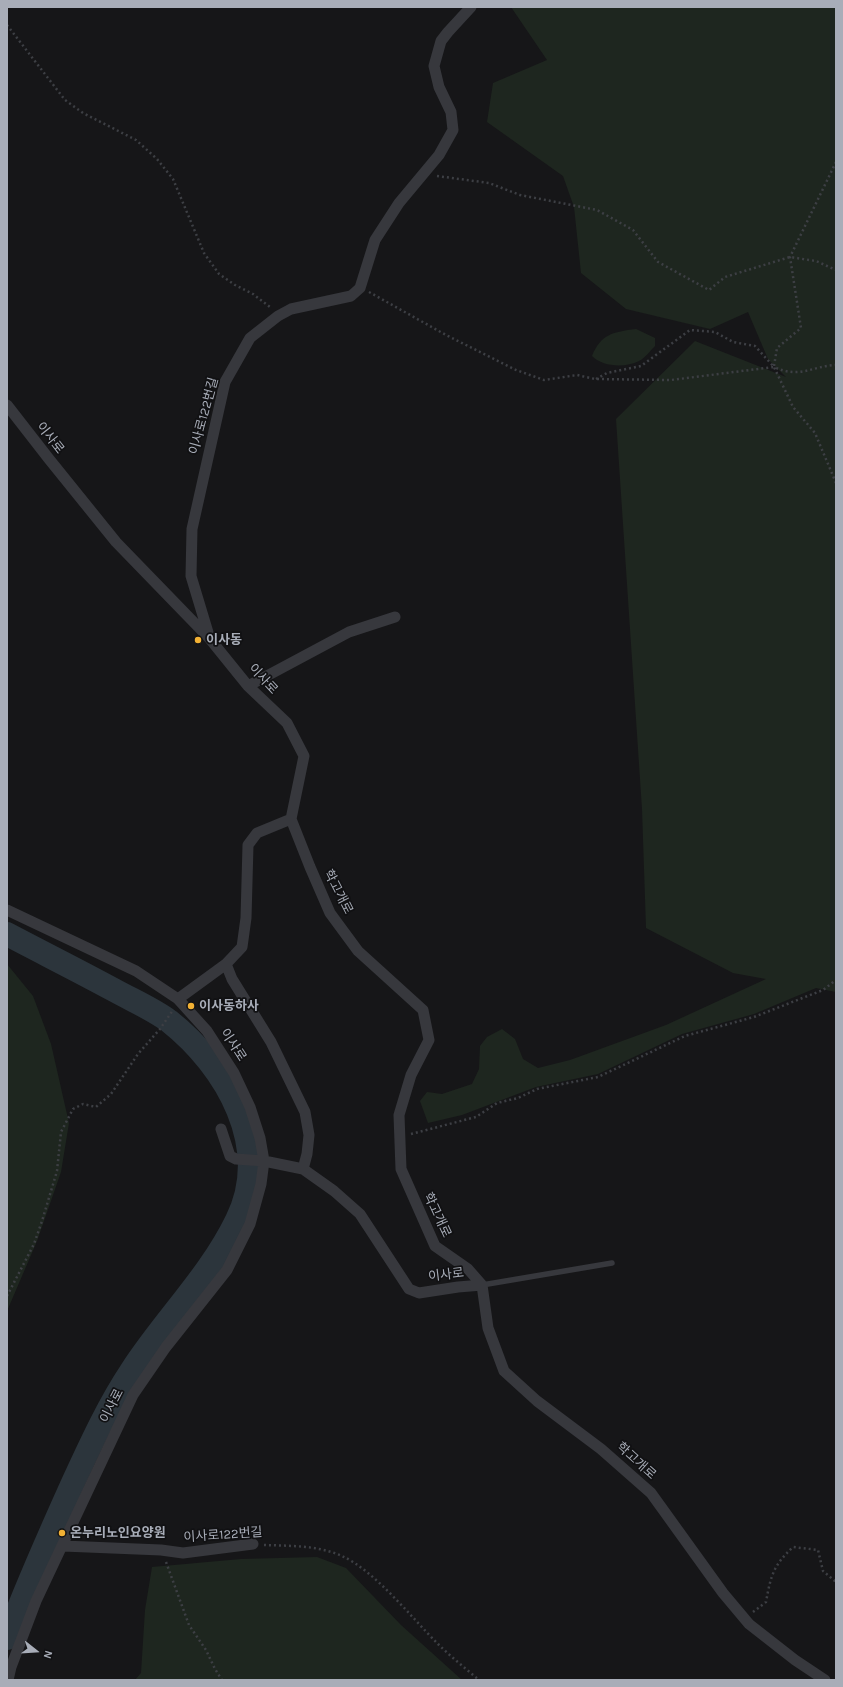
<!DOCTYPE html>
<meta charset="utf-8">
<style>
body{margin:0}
#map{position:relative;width:843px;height:1687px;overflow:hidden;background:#161618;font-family:Karla,sans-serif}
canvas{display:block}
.frame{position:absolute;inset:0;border:8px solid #a8adb8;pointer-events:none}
.north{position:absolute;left:16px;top:1631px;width:40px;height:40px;-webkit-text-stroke:3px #111113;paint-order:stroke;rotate:107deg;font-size:11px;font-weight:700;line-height:16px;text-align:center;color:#a8adb8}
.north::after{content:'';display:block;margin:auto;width:14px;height:18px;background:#a8adb8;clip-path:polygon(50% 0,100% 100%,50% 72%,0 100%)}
</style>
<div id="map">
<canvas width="843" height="1687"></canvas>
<div class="frame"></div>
<div class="north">N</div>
</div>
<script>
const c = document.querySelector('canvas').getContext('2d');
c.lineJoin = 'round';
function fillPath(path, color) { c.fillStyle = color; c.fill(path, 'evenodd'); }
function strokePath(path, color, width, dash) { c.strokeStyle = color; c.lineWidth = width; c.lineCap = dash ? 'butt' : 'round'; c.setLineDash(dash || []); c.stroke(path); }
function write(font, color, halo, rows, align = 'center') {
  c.font = font + ' Karla,"Noto Sans KR",sans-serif'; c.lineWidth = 3.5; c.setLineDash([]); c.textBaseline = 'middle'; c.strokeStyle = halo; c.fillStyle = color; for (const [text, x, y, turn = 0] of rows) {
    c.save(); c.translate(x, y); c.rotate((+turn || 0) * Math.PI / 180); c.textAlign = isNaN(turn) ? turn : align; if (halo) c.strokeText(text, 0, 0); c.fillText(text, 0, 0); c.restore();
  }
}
fillPath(new Path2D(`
 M 511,7 L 836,7 L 836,992 L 816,988 L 754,1014 L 682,1034 L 598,1074 L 536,1087 L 462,1115 L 428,1123 L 420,1101 L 427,1092 L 442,1094 L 472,1084 L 479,1069 L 480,1046 L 487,1037 L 502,1029 L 515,1039 L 523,1059 L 538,1068 L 570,1060 L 666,1025 L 766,979 L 733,973 L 646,928 L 642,809 L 616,419 L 695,341 L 786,377 L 768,359 L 748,312 L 710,329 L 626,309 L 581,273 L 574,207 L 563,176 L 487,122 L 493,83 L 547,60 Z
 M 636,329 L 655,338 L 655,346 C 651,350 645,358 639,361 C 625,368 603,367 592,356 C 601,334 613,332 636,329 Z
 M 7,964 L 33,996 L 51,1044 L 69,1123 L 61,1172 L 37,1241 L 7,1311 Z
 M 317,1557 L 346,1568 L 401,1625 L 462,1680 L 135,1680 L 141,1673 L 145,1610 L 152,1567 L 241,1559 Z`), '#1e261f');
strokePath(new Path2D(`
 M 7,934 C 43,953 79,971 114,990 C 132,1000 153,1009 169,1021 C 227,1067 273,1147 237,1220 C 210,1276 165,1319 132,1370 C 108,1406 90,1446 72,1485 C 49,1536 27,1586 7,1638`), '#2c353c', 24);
strokePath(new Path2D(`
 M 7,25 L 65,100 L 83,113 L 136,140 L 157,159 L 173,179 L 204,253 L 219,274 L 235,285 L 253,294 L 270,307
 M 437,176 L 489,183 L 520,195 L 597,210 L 633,230 L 658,262 L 709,290 L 725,277 L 790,257 L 816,261 L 836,270
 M 369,292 L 446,335 L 516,370 L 544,380 L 577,375 L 595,379 L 671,380 L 774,367 C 800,379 812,366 836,365
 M 774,366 L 777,348 L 801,328 L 790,257 L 836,162
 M 596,379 L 607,373 L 641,366 L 690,330 L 715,332 L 733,342 L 755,346 L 774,367 L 793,407 L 815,433 L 836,483
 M 411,1134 L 476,1117 L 497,1103 L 518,1098 L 537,1089 L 598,1077 L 685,1036 L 754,1017 L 823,990 L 836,980
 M 7,1296 L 34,1244 L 42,1221 L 57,1171 L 61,1132 L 73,1109 L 83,1104 L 96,1107 L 111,1094 L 138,1054 L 160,1029 L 173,1010
 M 264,1545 C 290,1546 317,1545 342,1556 C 375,1571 411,1617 438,1644 C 450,1656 465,1668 479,1680
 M 166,1562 L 189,1625 L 206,1650 L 215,1669 L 222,1680
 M 753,1612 L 766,1602 C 771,1575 773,1566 793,1547 L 818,1550 L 823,1571 L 836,1582`), '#3d3f44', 2.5, [2, 3]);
strokePath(new Path2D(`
 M 482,1285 L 612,1263`), '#37383d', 5.5);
strokePath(new Path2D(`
 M 7,405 L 49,459 L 116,542 L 210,639 L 248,686 L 287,723 L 304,756 L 291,819
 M 210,639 L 191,576 L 192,529 L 225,382 L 250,338 L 278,316 L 291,309 L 351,296 L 360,288 L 375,240 L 399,203 L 439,155 L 453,130 L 451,112 L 439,87 L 434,66 L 441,41 L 448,32 L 471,7
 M 248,686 L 349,632 L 395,617
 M 291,819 L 310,867 L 330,913 L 358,951 L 423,1010 L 429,1040 L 411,1075 L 399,1115 L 401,1169 L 435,1246 L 468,1269 L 482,1285 L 488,1328 L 504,1371 L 537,1401 L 601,1449 L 651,1493 L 723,1593 L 749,1624 L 795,1660 L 825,1680
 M 7,910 L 136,971 L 178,999 L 207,1031 L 234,1073 L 250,1107 L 260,1138 L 264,1161 L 261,1184 L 250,1224 L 227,1270 L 166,1347 L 133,1395 L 36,1601 L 11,1667 L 8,1680
 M 226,964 L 232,979 L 271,1042 L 305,1112 L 309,1135 L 307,1154 L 303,1169
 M 178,999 L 226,964 L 242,947 L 246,918 L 248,845 L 257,833 L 291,819
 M 221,1129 L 230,1156 L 236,1159 L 264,1161 L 303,1169 L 334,1191 L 360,1214 L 409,1289 L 419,1293 L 458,1287 L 482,1285
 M 63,1546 L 161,1550 L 183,1553 L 253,1544`), '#37383d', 11);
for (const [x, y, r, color] of [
 [198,640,4,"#f2b134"],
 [191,1006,4,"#f2b134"],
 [62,1533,4,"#f2b134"]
]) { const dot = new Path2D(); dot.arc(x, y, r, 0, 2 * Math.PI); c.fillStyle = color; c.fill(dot); strokePath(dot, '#111113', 1.5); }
write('13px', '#a8adb8', '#111113', [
 ["이사로122번길",204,416,-75],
 ["이사로",50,438,52],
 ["이사로",263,679,47],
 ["학고개로",338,892,63],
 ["이사로",233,1045,57],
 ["학고개로",437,1215,65],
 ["이사로",446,1275,-7],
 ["이사로",112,1406,-63],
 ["학고개로",636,1461,42],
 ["이사로122번길",223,1535,-4]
]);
write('bold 13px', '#a8adb8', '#111113', [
 ["이사동",206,640],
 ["이사동하사",199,1006],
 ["온누리노인요양원",70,1533]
], 'left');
</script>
